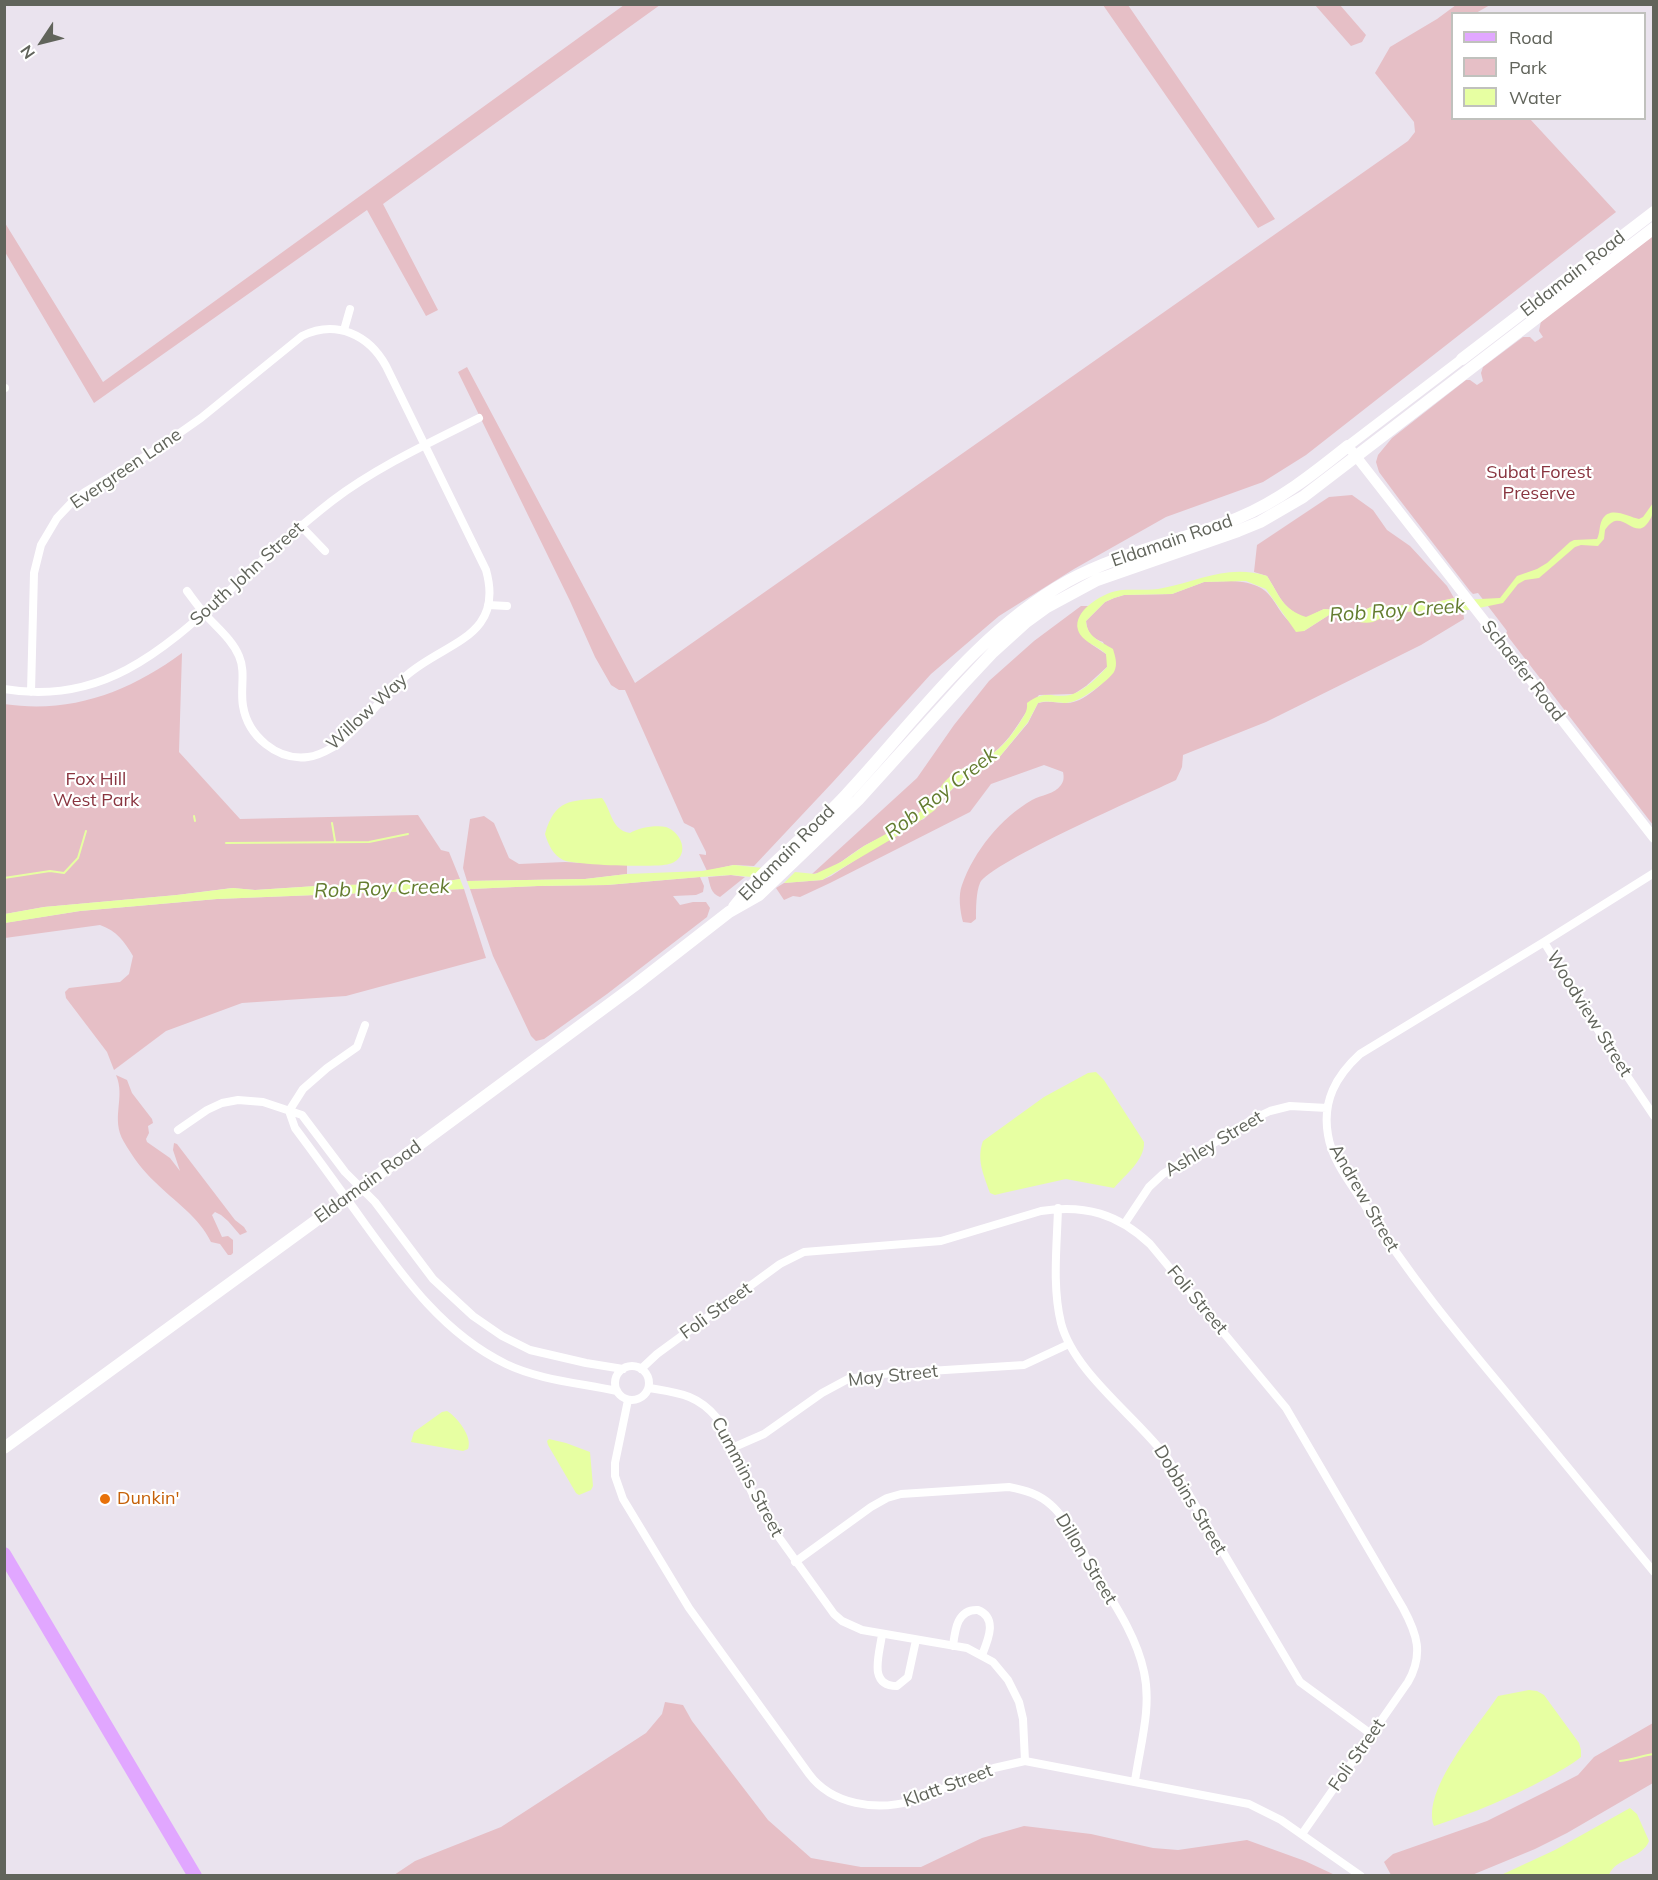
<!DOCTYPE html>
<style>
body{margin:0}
#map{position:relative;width:1658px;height:1880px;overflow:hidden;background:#eae3ee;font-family:Mulish,sans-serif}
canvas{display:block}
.frame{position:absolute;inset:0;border:6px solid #61645b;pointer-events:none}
.legend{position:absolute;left:1451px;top:12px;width:195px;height:108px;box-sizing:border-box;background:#fff;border:2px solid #c0c1bd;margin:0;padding:8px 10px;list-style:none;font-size:18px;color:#61645b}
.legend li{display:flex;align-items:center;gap:12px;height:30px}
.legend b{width:30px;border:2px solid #c0c1bd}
.north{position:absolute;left:12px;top:12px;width:60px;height:60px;-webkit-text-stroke:4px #fff;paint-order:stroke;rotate:235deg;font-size:16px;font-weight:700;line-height:24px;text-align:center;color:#61645b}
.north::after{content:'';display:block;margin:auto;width:21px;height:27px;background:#61645b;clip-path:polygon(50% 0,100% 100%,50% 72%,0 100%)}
</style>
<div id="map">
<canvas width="1658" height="1880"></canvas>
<div class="frame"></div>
<ul class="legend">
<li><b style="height:8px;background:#e1a7ff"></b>Road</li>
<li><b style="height:16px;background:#e6bfc6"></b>Park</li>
<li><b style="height:16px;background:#e7ffa2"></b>Water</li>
</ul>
<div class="north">N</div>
</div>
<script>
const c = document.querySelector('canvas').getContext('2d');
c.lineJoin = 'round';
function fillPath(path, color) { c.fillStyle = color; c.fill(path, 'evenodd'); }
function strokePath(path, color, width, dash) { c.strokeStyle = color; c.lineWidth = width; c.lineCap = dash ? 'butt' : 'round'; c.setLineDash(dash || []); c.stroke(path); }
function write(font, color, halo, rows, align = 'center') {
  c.font = font + ' Mulish,sans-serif'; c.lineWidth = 4.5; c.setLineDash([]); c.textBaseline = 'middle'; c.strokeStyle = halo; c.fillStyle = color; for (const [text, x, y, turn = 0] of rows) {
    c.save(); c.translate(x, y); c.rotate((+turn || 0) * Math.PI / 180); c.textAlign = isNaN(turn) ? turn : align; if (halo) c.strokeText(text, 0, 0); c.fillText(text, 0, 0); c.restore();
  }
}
fillPath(new Path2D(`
 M 624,5 L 660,5 L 383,204 L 438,310 L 426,316 L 367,210 L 94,403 L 5,252 L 5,223 L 103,382 Z
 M 1103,5 L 1128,5 L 1275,219 L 1258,228 Z
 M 1315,5 L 1340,5 L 1366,35 L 1362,42 L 1351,46 Z
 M 1456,5 L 1490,5 L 1476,13 L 1452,14 L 1452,118 L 1530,119 L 1616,212 L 1306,455 L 1263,482 L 1166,517 L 1074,569 L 999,616 L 931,674 L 832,783 L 754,866 L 733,865 L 707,871 L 699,854 L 706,855 L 706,852 L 694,828 L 684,823 L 625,690 L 619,690 L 611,685 L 595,657 L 570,601 L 458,372 L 467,367 L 635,683 L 1408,141 L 1415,132 L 1414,122 L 1375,73 L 1390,47 L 1437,19 Z
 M 1653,236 L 1653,825 L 1506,634 L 1507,631 L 1478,593 L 1473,594 L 1470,591 L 1399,499 L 1379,472 L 1376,462 L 1378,455 L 1392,438 L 1466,380 L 1470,380 L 1477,385 L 1483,381 L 1481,373 L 1483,367 L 1523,337 L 1530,337 L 1535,342 L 1543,337 L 1539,331 L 1541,321 Z
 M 1352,495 L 1373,510 L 1387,530 L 1410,546 L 1447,586 L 1454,598 L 1423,605 L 1373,606 L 1360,612 L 1324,609 L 1306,618 C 1282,609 1280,596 1267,576 L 1254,572 L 1257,545 L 1329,497 Z
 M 1231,581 C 1284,583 1267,614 1304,631 L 1329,615 L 1366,622 L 1395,612 L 1458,609 L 1463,610 L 1464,619 L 1421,645 L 1266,722 L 1183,755 L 1182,767 L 1176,780 C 1147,794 989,863 980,883 C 976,892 976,909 976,919 L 971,923 L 963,922 C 960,911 958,895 962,885 C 974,851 1001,818 1032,800 C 1041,795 1055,794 1061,785 C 1064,781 1064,777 1063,772 L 1044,765 L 991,784 L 970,812 L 830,883 L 800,897 L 793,896 L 784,900 L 776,888 L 784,883 L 822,880 L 831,876 L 866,853 L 907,830 L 916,822 L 924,819 L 966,775 L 997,760 L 1028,723 L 1038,703 C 1049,700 1057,703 1067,703 C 1084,703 1103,683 1114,671 L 1103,642 C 1092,638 1087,633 1086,621 L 1105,602 L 1114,598 L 1124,595 L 1172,594 L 1204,582 Z
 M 1081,606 L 1090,606 L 1082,613 L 1079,620 L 1091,644 L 1106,654 L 1108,660 L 1107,667 L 1086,686 L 1074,694 L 1039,695 C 1024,712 1015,734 998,749 C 985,761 967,763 954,774 C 946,781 942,791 936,799 C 917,821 888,833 864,846 C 847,856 832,872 812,874 L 917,778 L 954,725 L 989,681 L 1034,641 Z
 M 182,653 L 179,752 L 240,819 L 418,815 L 441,850 L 449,852 L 460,879 L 429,884 L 332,885 L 255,890 L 232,888 L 177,895 L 44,907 L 5,914 L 4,704 C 72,714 129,692 182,653 Z
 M 484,816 L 494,823 L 509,858 L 519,864 L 565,862 L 627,865 L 627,874 L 585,879 L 467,881 L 463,868 L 470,819 Z
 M 731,875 L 745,877 L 720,897 C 711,894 710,885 708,877 Z
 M 700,877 L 704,886 L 703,892 L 696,895 L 673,896 L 680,905 L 693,902 L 706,902 L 710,908 L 707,917 L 607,994 L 544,1039 L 536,1041 L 531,1036 L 493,956 L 470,889 L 538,886 L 607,885 Z
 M 464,889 L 486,958 L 346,996 L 242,1003 L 166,1031 L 114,1070 L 107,1052 L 66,998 L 65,992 L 69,988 L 120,982 L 129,974 L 133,956 C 124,941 117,931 100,925 L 5,938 L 4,923 L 80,911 L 217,899 Z
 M 116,1075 L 127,1080 L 132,1093 L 152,1119 L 153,1123 L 148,1126 L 149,1133 L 146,1139 L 147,1142 L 170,1158 L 180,1171 L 173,1150 L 174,1143 L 177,1144 L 235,1220 L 244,1227 L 247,1232 L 240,1235 L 228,1221 L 221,1215 L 215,1212 L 212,1215 L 222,1237 L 228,1236 L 233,1240 L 233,1253 L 231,1255 L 228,1255 L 220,1244 L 211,1242 C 199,1217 174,1201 155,1182 C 143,1171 132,1156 124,1142 C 110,1118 126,1098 116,1075 Z
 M 665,1702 L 683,1705 L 692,1721 L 768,1820 L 811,1858 L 861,1867 L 921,1867 L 982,1838 L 1024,1826 L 1091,1834 L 1153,1848 L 1178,1850 L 1247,1840 L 1305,1861 L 1335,1875 L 394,1875 L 415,1861 L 501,1827 L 646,1733 L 662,1714 Z
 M 1653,1723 L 1653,1783 L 1567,1833 L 1535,1849 L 1472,1875 L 1391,1875 L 1384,1862 L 1393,1854 L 1487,1821 L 1547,1791 L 1578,1775 L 1594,1757 Z`), '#e6bfc6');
fillPath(new Path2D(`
 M 1653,503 C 1653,513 1653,517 1646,525 C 1636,536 1626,518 1615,521 C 1611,522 1607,527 1605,530 L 1604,539 L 1598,546 L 1581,545 L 1575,547 L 1539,578 L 1525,580 L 1518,584 L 1503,603 L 1469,610 L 1395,612 C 1386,614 1381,619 1373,622 C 1360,625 1342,617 1329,615 L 1304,631 L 1296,632 L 1266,589 L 1246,581 L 1204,582 L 1172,594 L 1124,595 L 1114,598 L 1105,602 L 1086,621 C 1087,637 1100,641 1113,649 C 1115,656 1118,664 1114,672 C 1108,681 1082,700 1071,702 C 1061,705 1050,699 1038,703 L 1028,722 L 997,760 L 966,775 L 945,796 L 935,810 L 907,830 L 822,880 L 784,883 L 795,872 L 815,874 L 841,862 L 864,846 L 908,822 L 937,797 C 943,771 971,767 990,755 C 1002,748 1011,736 1019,724 C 1023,717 1028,712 1027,703 C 1047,688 1054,700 1073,694 C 1085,690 1099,676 1107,667 L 1106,654 C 1098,646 1082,642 1078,630 C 1072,610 1106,591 1122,590 C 1136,589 1150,591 1163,588 C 1200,581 1228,564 1267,576 C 1280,596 1282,609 1306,617 L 1324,609 L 1360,612 L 1373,606 L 1423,605 L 1454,598 L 1461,600 L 1500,598 L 1517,576 L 1537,569 L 1547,563 L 1570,542 L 1574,540 L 1597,539 C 1600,533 1599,526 1602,520 C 1610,505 1628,517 1639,519 L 1643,517 Z
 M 602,798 C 612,811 611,830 630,833 C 639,828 654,825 666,827 C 679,831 689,850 677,860 C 676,861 671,864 669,864 C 658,868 572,865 563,860 C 553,855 548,844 545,834 C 555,799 570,801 602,798 Z
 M 734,865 L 763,868 L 752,877 L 731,875 L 700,877 L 607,885 L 538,886 L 470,889 L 467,881 L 585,879 L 627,874 L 702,871 Z
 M 460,879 L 464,889 L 217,899 L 80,911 L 5,923 L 5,914 L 44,907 L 177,895 L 233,888 L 255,890 L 332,885 L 429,884 Z
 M 1096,1072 L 1104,1080 L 1144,1142 C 1145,1160 1125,1175 1114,1188 L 1066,1179 L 1003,1193 L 995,1195 L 990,1193 C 984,1175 976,1160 983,1141 L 1044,1097 L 1088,1073 Z
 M 447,1411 C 457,1417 473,1437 468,1449 L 463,1451 L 411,1442 L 414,1432 L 442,1412 Z
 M 549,1439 L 566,1443 L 590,1452 L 593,1486 L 591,1490 L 579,1495 L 576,1493 L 548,1445 L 547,1441 Z
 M 1529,1690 L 1537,1691 L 1544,1695 L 1579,1743 L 1581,1750 L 1581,1757 C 1570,1766 1558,1772 1545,1779 C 1510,1798 1473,1813 1434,1826 C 1421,1790 1479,1725 1498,1696 Z
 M 1630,1808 L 1637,1814 L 1649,1841 C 1642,1859 1615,1858 1609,1875 L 1501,1875 L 1555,1850 Z`), '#e7ffa2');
strokePath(new Path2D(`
 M 194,816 L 195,821
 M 332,823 L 335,841
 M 226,843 L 369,842 L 408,834
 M 4,878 L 50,871 L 64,873 L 78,858 L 86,831
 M 1620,1761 C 1633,1760 1640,1756 1654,1754`), '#e7ffa2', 2);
strokePath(new Path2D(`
 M 344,330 L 350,309
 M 4,388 L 5,388
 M 300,525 L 325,551
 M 488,605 L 507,606
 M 4,689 C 102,706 162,651 229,591 C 262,560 296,529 332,501 C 377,467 429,443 479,418
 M 31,692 L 34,573 L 41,545 L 57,518 L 74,500 L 85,492 L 154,451 L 201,418 L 302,336 C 336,319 369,335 386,366 L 486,570 C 505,638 444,642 406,676 C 382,698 362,724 337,745 C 328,750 319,756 308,757 C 277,761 248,736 243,706 C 240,689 246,672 239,656 C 232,639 216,627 204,613 C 198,606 193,599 187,591
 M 1654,873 L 1544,942 L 1360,1054 C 1336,1076 1322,1101 1328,1135 C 1332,1161 1352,1185 1366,1207 C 1408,1274 1455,1331 1506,1392 C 1555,1452 1604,1512 1654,1572
 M 1544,942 L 1617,1061 L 1654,1116
 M 289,1111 L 295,1128 C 319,1160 342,1192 365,1224 C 404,1278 444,1334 506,1364 C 539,1380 580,1383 617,1391
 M 289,1111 L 303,1089 L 327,1068 L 357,1047 L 365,1025
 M 178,1130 L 207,1110 L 222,1103 L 238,1100 L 263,1102 L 302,1115 L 345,1172 L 375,1202 L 433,1279 L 473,1316 L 502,1336 L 530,1350 L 586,1363 L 623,1369
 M 1058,1208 C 1057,1246 1052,1286 1061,1323 C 1074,1373 1137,1417 1168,1459 L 1300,1682 L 1371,1734
 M 1125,1223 L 1149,1187 L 1163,1174 L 1253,1119 L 1270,1111 L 1290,1106 L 1327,1108
 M615 1383a17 17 0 1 1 34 0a17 17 0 1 1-34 0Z
 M 641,1369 L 657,1354 L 780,1264 L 804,1252 L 941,1241 L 1041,1211 C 1085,1204 1118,1214 1150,1244 L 1286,1408 L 1403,1608 C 1417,1634 1424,1654 1408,1682 L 1302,1834
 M 649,1388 C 678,1393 697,1394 717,1418 L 755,1499 L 778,1536 L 834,1614 L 842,1621 L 862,1630 L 967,1648 L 993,1662 L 1008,1680 L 1019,1702 L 1023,1719 L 1025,1761
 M 628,1400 L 615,1463 L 615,1476 L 623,1499 L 689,1608 L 809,1774 C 832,1805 876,1811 912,1801 L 994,1768 L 1025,1761 L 1249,1804 L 1281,1820 L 1361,1876
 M 732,1448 L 764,1434 L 822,1393 L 848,1379 L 882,1374 L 1024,1365 L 1069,1344
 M 795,1562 L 871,1507 L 887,1498 L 901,1494 L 1009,1487 C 1025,1490 1039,1494 1051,1505 C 1065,1517 1074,1538 1084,1554 C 1105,1591 1135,1629 1144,1672 C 1152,1708 1140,1745 1135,1781
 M 882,1634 C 880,1653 867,1686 897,1686 L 908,1677 L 916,1640
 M 953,1646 C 955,1630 957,1609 978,1610 C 998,1618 988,1640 982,1655`), '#fff', 8);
strokePath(new Path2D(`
 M 1462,359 L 1348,446 L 1654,838`), '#fff', 10);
strokePath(new Path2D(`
 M 1462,359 L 1654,212
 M 734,907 C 766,865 810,834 846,795 C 916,720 977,632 1068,581 C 1121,552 1182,541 1238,518 C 1279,501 1313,474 1348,446
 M 4,1448 L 362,1187 L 634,986 L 729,912 L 759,895 L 858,800 L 963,684 L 993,652 L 1025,623 L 1047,607 L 1097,580 L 1238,531 L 1260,522 L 1303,497 L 1654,228`), '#fff', 12);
strokePath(new Path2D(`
 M 4,1554 L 195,1876`), '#e1a7ff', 14);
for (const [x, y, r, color] of [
 [105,1499,6,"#e8710a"]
]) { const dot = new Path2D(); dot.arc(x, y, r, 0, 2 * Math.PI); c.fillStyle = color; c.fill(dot); strokePath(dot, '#fff', 2); }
write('18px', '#61645b', '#fff', [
 ["Eldamain Road",1573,274,-38],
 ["Evergreen Lane",126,469,-34],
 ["Eldamain Road",1172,541,-19],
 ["South John Street",247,574,-42],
 ["Schaefer Road",1523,671,52],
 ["Willow Way",367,712,-43],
 ["Eldamain Road",787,853,-45],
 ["Woodview Street",1589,1014,58],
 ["Ashley Street",1214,1144,-31],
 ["Eldamain Road",368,1182,-36],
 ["Andrew Street",1364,1198,60],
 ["Foli Street",1197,1300,50],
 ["Foli Street",716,1311,-36],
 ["May Street",893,1376,-6],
 ["Cummins Street",747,1477,62],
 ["Dobbins Street",1190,1500,59],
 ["Dillon Street",1086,1559,59],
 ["Foli Street",1357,1755,-55],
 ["Klatt Street",948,1786,-20]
]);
write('18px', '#893540', '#fff', [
 ["Subat Forest",1539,473],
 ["Preserve",1539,494],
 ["Fox Hill",96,780],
 ["West Park",96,801]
]);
write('18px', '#c56008', '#fff', [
 ["Dunkin'",117,1499]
], 'left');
write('italic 20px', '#637c2f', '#fff', [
 ["Rob Roy Creek",1397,611,-4],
 ["Rob Roy Creek",941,794,-38],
 ["Rob Roy Creek",382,889,-2]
]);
</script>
